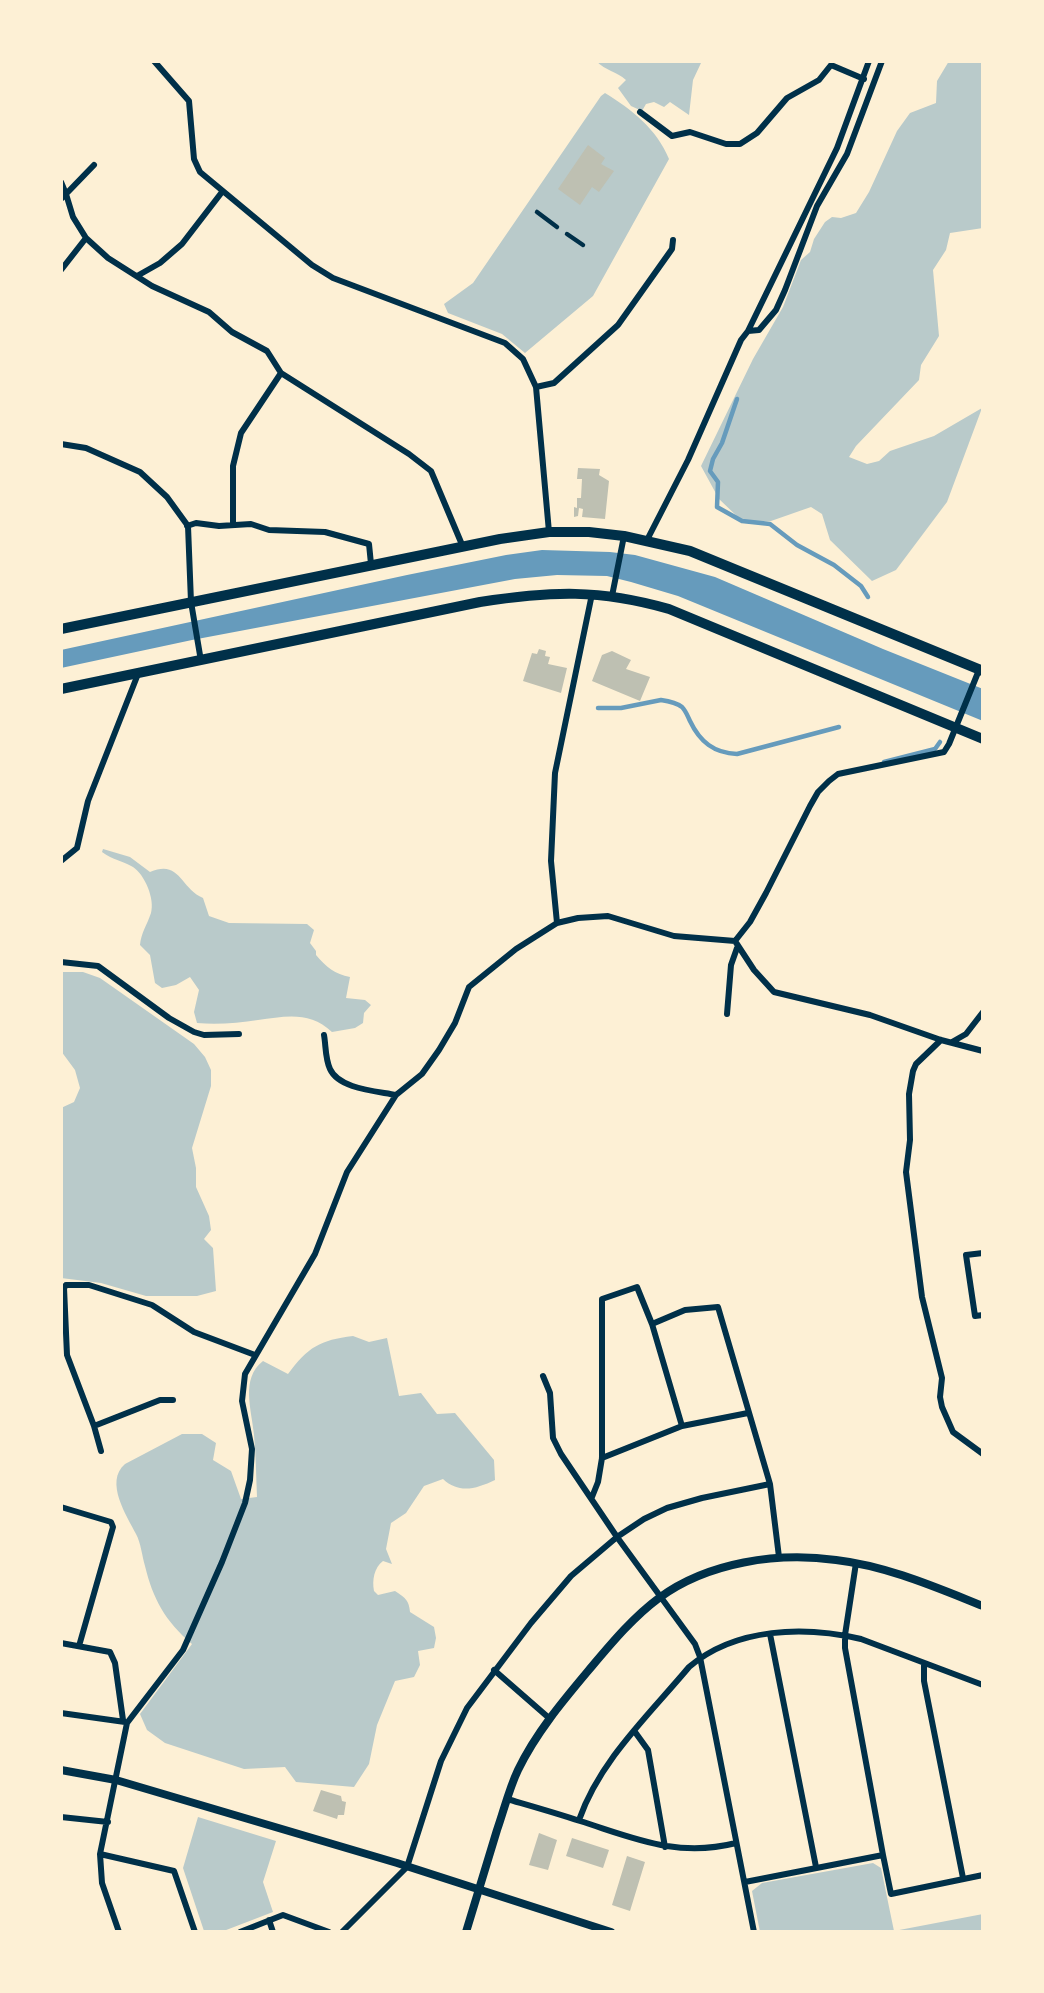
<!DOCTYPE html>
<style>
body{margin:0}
#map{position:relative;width:1044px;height:1993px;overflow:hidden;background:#fdf0d5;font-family:"Archivo Narrow",sans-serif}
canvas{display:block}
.frame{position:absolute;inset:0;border:63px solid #fdf0d5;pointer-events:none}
</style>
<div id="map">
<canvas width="1044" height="1993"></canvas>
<div class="frame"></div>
</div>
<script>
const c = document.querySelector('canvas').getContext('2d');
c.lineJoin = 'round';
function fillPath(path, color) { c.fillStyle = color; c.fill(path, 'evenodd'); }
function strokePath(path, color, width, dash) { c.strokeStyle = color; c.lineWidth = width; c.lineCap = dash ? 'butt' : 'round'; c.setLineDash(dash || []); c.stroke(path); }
fillPath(new Path2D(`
 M 596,61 L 707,61 L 701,63 L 693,80 L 689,115 L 670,102 L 664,107 L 654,102 L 646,104 L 642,111 L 631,106 L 618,88 L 626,80 C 616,71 606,71 596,61 Z
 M 949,61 L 983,61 L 983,228 L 950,233 L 946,250 L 933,270 L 939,336 L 921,365 L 919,380 L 856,446 L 849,457 L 867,464 L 879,461 L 890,451 L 934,436 L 982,408 L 947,502 L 896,570 L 872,581 L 830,540 L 822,514 L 811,507 L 771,521 L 742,521 L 719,499 L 701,466 L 753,359 L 783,307 L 801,260 L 810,252 L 814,239 L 825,222 L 832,217 L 841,218 L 856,213 L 869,192 L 897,131 L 910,113 L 936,103 L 937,81 Z
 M 605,93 C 631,109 657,129 669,159 L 593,296 L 525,353 L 502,334 L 448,313 L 444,304 L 473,283 L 601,96 Z
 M 103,849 L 130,857 L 150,872 C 180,859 180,888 203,898 L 209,916 L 229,923 L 307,924 L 314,930 L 310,943 L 316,951 L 316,955 C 326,967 335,974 350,977 L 346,998 L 365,1000 L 371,1005 L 364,1013 L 363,1023 L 355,1028 L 332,1032 C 310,1011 286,1016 258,1020 C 238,1023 217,1025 197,1023 L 194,1012 L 199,990 L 190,977 L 176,985 L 162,988 L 155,983 L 150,955 L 140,945 C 141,933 147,925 151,913 C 155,899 145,875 133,867 C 123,861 113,860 102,852 Z
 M 61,972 L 83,972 L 100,978 L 194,1044 L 205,1057 L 211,1070 L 211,1086 L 192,1148 L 196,1168 L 196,1187 L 209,1216 L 211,1230 L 204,1239 L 213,1248 L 216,1291 L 197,1296 L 146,1296 L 101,1283 L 61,1278 L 61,1108 L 74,1102 L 80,1088 L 75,1070 L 61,1051 Z
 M 353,1336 L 369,1342 L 387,1338 L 399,1396 L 421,1393 L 437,1414 L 455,1413 L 494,1460 L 495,1480 C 476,1489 459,1494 443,1479 L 424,1486 L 406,1513 L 391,1523 L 386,1549 L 392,1564 L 383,1561 C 374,1568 372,1580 374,1591 L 378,1595 L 395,1591 C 406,1598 409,1601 410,1612 L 434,1627 L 436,1638 L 434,1648 L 418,1651 L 420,1665 L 414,1677 L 395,1681 L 377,1725 L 369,1764 L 354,1787 L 296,1782 L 285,1767 L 244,1769 L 165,1743 L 147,1730 L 140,1714 L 192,1644 C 165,1621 153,1599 145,1566 C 142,1556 141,1543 136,1534 C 127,1516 104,1482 125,1464 L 182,1434 L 202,1434 L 216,1443 L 213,1460 L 231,1471 L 241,1499 L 257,1497 C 256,1476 256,1455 254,1435 C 252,1410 240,1379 263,1361 L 288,1374 C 308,1347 320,1340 353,1336 Z
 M 198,1817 L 276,1841 L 263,1882 L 273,1912 L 221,1932 L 204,1931 L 183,1868 Z
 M 873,1863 L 881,1868 L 894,1931 L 983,1914 L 983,1932 L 760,1932 L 752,1891 L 762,1883 Z`), '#b9caca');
fillPath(new Path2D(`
 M 542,550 L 610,552 L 635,555 L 715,577 L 883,649 L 983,689 L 983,721 L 678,596 L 631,582 L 607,576 L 557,575 L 515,579 L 192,640 L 61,668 L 61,650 L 407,575 L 506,555 Z`), '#669bbc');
strokePath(new Path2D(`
 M 737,399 L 722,443 L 713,459 L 710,471 L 718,482 L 717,507 L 742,521 L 770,524 L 797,545 L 834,565 L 861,586 L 868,597
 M 598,708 L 621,708 L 661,700 C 668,701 677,703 682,707 C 686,711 688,717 690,721 C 700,742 714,753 737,754 L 839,727
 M 884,762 L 935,749 L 940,742`), '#669bbc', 4.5);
fillPath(new Path2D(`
 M 588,145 L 605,158 L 601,164 L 614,171 L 599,192 L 592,187 L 580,205 L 558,189 Z
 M 578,468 L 600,469 L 599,475 L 609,481 L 605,519 L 582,517 L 583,509 L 579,508 L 578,516 L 574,517 L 574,507 L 577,508 L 577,498 L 581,498 L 582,479 L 577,479 Z
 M 539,649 L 546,651 L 545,656 L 550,657 L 548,664 L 567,668 L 561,693 L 523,681 L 532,653 L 537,654 Z
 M 612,651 L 631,660 L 626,669 L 650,677 L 640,701 L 592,681 L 602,655 Z
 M 321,1790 L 341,1796 L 342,1801 L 346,1802 L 344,1815 L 338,1815 L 337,1819 L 313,1811 Z
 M 539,1833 L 557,1840 L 548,1870 L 529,1865 Z
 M 572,1838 L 609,1850 L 603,1868 L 566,1856 Z
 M 627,1856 L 645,1862 L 630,1911 L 612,1905 Z`), '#bec0b2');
strokePath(new Path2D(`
 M 537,212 L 557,227
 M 567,234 L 583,245`), '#003049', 4.5);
strokePath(new Path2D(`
 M 154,61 L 189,101 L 194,159 L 200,172 L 312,265 L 333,278 L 505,343 L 523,359 L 536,387 L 549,532
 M 640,112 L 672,136 L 690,132 L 726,144 L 740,144 L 757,133 L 787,98 L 819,80 L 831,65 L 864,79
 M 94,165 L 66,194 L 73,217 L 86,238 L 108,258 L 152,286 L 209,312 L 232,332 L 267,351 L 281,373 L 409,454 L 431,471 L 463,547
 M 61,182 L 66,194 L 61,199
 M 61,270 L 86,238
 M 137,276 L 160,263 L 182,244 L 222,192
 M 748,331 L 837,148 L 869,61
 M 536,387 L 554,383 L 618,325 L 672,249 L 673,240
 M 61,444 L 86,448 L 140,472 L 167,497 L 188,526 L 191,602 L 201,661
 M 233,524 L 233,466 L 241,433 L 281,373
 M 187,526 L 196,523 L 219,526 L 251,524 L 269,530 L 325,532 L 369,544 L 371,564
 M 646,542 L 688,460 L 741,340 L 748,331 L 759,330 L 776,310 L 785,290 L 817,206 L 847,154 L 882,61
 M 612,596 L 624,536
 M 61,861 L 77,848 L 88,801 L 138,674
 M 557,923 L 551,861 L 555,773 L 592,594
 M 735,941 L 754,970 L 774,992 L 870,1015 L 941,1040 L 983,1051
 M 61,962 L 98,966 L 169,1018 L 194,1032 L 204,1035 L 239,1034
 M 727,1014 L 731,965 L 737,948
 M 324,1035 C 326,1046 325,1058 330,1069 C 339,1089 376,1091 396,1095
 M 941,1040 L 916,1064 L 913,1071 L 909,1094 L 910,1140 L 906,1172 L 922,1297 L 942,1378 L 940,1397 L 942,1407 L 953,1432 L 983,1454
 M 952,1042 L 966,1034 L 983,1012
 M 983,1253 L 966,1255 L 975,1316 L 983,1315
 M 652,1324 L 682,1426
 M 543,1376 L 550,1393 L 553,1438 L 561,1454 L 617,1537 L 695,1644 L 700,1657 L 754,1932
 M 94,1426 L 160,1400 L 173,1400
 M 101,1451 L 94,1426 L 67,1355 L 64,1288 L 66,1285 L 89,1285 L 152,1305 L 194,1332 L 255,1355
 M 602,1458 L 682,1426 L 748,1413
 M 592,1497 L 598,1482 L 602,1458 L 602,1299 L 637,1287 L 652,1324 L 685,1310 L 718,1307 L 770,1484 L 779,1557
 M 61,1507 L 111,1522 L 113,1527 L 79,1646
 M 856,1563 L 845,1635 L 845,1648 L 883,1855
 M 770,1634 L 816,1867
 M 61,1643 L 110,1652 L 115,1663 L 123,1720
 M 924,1663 L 924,1681 L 963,1878
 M 494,1670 L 549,1718
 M 61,1713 L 125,1722
 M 635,1732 L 648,1750 L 665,1847
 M 507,1799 C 531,1806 556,1813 580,1821 C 634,1838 677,1858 736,1843
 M 61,1817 L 108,1822
 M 579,1820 C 600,1760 649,1715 689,1667 C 736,1627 805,1626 861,1639 L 983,1685
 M 100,1854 L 174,1871 L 195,1932
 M 745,1882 L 883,1855 L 891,1894 L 983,1875
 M 269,1920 L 273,1932
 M 119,1932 L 102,1883 L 100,1854 L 127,1723 L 183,1650 L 222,1562 L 245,1503 L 250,1480 L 252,1449 L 242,1401 L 245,1374 L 315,1254 L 347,1172 L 396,1095 L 422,1074 L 439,1050 L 455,1023 L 469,987 L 516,949 L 557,923 L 578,918 L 608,916 L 674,936 L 735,941 L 750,922 L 766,893 L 810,806 L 818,792 L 829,781 L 838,774 L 944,752 L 949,744 L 979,670
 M 240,1932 L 283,1915 L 329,1932
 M 342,1932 L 407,1867 L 441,1761 L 467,1708 L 531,1623 L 571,1576 L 617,1537 L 644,1519 L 667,1508 L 702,1498 L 770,1484`), '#003049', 6);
strokePath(new Path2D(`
 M 61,1770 L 116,1780 L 397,1863 L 611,1932
 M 466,1932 C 476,1898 487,1864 497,1830 C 504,1810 509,1789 518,1770 C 536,1733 562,1702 588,1671 C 610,1645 632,1618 659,1598 C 708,1562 777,1552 836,1560 C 887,1566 935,1587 983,1606`), '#003049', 8);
strokePath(new Path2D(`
 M 61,629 L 500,539 L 549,532 L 589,532 L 624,536 L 690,551 L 983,671
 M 61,689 L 480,602 C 552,591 599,589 669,609 L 983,739`), '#003049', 10);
</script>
